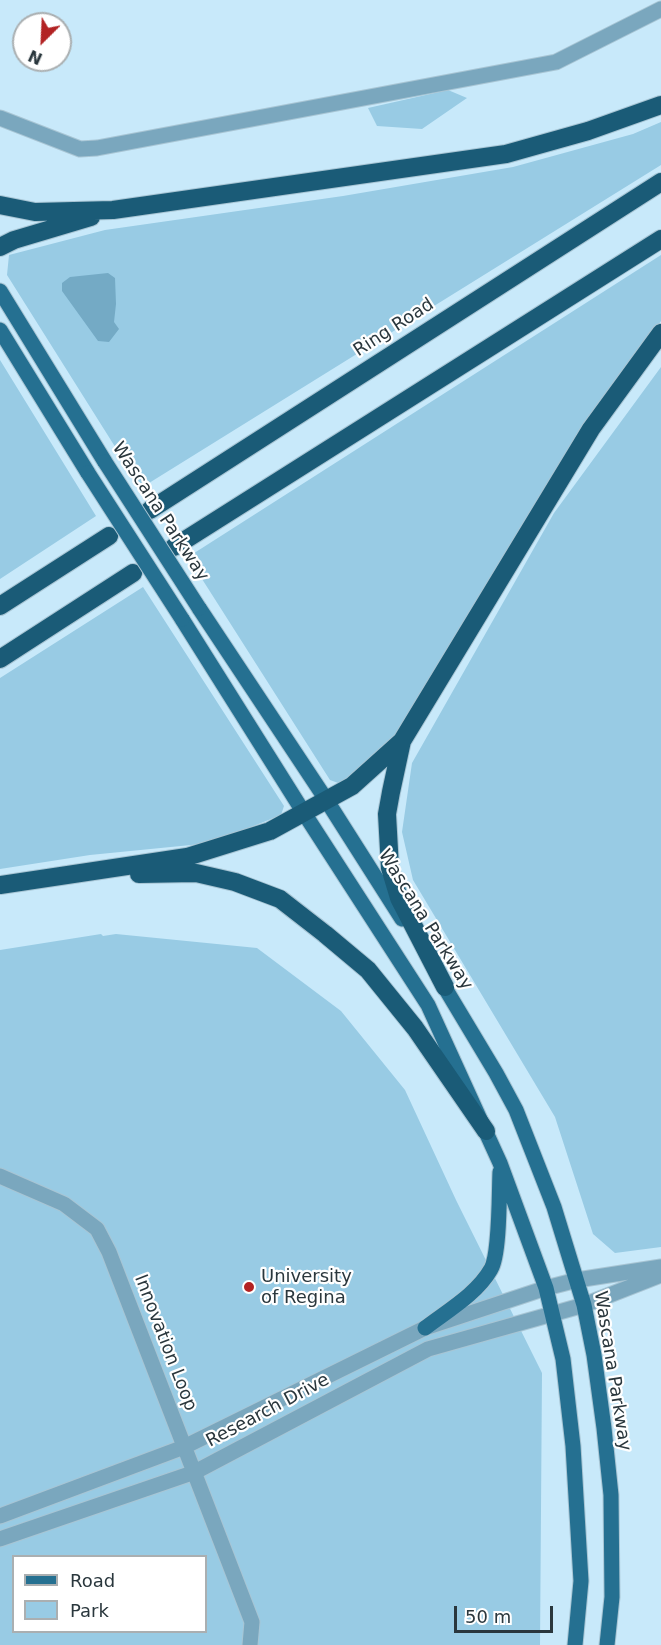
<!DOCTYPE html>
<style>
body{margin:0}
#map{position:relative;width:661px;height:1645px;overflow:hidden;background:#c8e9fa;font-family:"DejaVu Sans",sans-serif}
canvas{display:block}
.legend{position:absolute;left:12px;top:1555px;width:195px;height:78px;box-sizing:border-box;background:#fff;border:2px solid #aaafb1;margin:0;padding:8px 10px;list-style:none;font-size:18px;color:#2a373d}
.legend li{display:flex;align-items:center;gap:12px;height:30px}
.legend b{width:30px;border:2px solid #aaafb1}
.north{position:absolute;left:12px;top:12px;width:60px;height:60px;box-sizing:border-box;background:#fff;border:2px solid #aaafb1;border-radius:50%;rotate:204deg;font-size:16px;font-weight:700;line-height:24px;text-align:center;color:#2a373d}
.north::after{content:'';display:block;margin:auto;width:21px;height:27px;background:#b22223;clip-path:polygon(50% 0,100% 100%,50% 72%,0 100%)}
.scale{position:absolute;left:454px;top:1606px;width:99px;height:27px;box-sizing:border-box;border:3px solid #2a373d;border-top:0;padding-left:8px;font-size:18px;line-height:21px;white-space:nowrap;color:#2a373d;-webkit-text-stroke:4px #fff;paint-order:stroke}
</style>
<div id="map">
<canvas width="661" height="1645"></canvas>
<ul class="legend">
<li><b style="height:8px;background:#257091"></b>Road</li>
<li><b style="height:16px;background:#98cbe4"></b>Park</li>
</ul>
<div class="north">N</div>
<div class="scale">50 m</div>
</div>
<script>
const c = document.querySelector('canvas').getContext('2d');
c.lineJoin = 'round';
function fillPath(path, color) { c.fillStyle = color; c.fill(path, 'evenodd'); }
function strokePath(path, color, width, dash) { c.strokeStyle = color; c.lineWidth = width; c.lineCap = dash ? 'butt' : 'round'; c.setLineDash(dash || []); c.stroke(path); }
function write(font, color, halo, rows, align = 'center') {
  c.font = font + ' "DejaVu Sans",sans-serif'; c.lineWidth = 4.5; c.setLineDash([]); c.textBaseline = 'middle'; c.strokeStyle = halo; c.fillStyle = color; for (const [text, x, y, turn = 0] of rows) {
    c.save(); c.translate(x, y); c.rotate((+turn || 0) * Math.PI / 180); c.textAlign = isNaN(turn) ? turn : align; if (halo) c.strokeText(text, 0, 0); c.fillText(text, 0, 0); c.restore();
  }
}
fillPath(new Path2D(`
 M 448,90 L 467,98 L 422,129 L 377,126 L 368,108 Z
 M 661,122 L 661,165 L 141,488 L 7,275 L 9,255 L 105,230 L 343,196 L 513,167 L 633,134 Z
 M 661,255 L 661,321 L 593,417 L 398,733 L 374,762 L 341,784 L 330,780 L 188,557 Z
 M 0,360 L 96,516 L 0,579 Z
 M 661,367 L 661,1247 L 615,1253 L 593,1234 L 555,1117 L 413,880 L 402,832 L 412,763 L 554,513 Z
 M 143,587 L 284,806 L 281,815 L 211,843 L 90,855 L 0,869 L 0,678 Z
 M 101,934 L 103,936 L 116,934 L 257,948 L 341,1011 L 405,1090 L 456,1200 L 542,1373 L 540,1645 L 0,1645 L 0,950 ZM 14,1556 L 206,1556 L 206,1632 L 14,1632 Z`), '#98cbe4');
fillPath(new Path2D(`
 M 108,273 L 115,278 L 116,304 L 114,322 L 119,329 L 109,342 L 98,341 L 62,291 L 62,283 L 70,277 Z`), '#74aac5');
const minor = new Path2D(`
 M 0,118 L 80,149 L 97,148 L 556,62 L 661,9
 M 0,1176 L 64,1204 L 97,1229 L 109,1252 L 252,1622 L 250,1645
 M 0,1516 L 184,1447 L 425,1328 L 546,1288 L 577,1280 L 661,1267
 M 0,1539 L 195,1472 L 428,1349 L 584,1305 L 661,1275`);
const major = new Path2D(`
 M 0,291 L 105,462
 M 0,330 L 88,473
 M 199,608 L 327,801 L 402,919
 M 182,619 L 304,813 L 428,1005 L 500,1163 L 546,1288 L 563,1359 L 573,1446 L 581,1581 L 575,1645
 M 439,978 L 496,1073 L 516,1110 L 554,1207 L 584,1305 L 594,1355 L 604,1428 L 611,1495 L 612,1597 L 607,1645
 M 425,1328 C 447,1311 477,1294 491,1269 C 500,1254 499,1192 500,1172`);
const highway = new Path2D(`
 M 0,205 L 35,212 L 113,210 L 506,154 L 588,131 L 661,105
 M 0,247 L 14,240 L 91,217
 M 150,510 L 661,182
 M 174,547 L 661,239
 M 0,606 L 109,536
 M 0,659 L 133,573
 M 402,741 L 391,792 L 387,814 L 390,868 L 399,898 L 445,987
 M 139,874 L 196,873 L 235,882 L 280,899 L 325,934 L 368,970 L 415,1028 L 486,1131
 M 0,885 L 187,857 L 270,831 L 352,786 L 402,741 L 591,429 L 661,333`);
strokePath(minor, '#a8c5d4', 17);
strokePath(major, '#a8c5d4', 17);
strokePath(highway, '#a8c5d4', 20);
strokePath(minor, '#7aa7be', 15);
strokePath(major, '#257091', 15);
strokePath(highway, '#1a5b77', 18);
const majorBridge = new Path2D(`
 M 105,462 L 199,608
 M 88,473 L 182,619`);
strokePath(majorBridge, '#a8c5d4', 17, []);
strokePath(majorBridge, '#257091', 15);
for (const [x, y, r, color] of [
 [249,1287,6,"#b22223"]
]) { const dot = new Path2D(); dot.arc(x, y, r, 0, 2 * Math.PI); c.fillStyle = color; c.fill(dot); strokePath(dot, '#fff', 2); }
write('18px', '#2a373d', '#fff', [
 ["Ring Road",394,328,-33],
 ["Wascana Parkway",160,512,57],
 ["Wascana Parkway",425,920,58],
 ["Innovation Loop",165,1343,69],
 ["Wascana Parkway",612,1371,81],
 ["Research Drive",268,1411,-28]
]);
write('18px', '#2a373d', '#fff', [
 ["University",261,1277],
 ["of Regina",261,1298]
], 'left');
</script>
